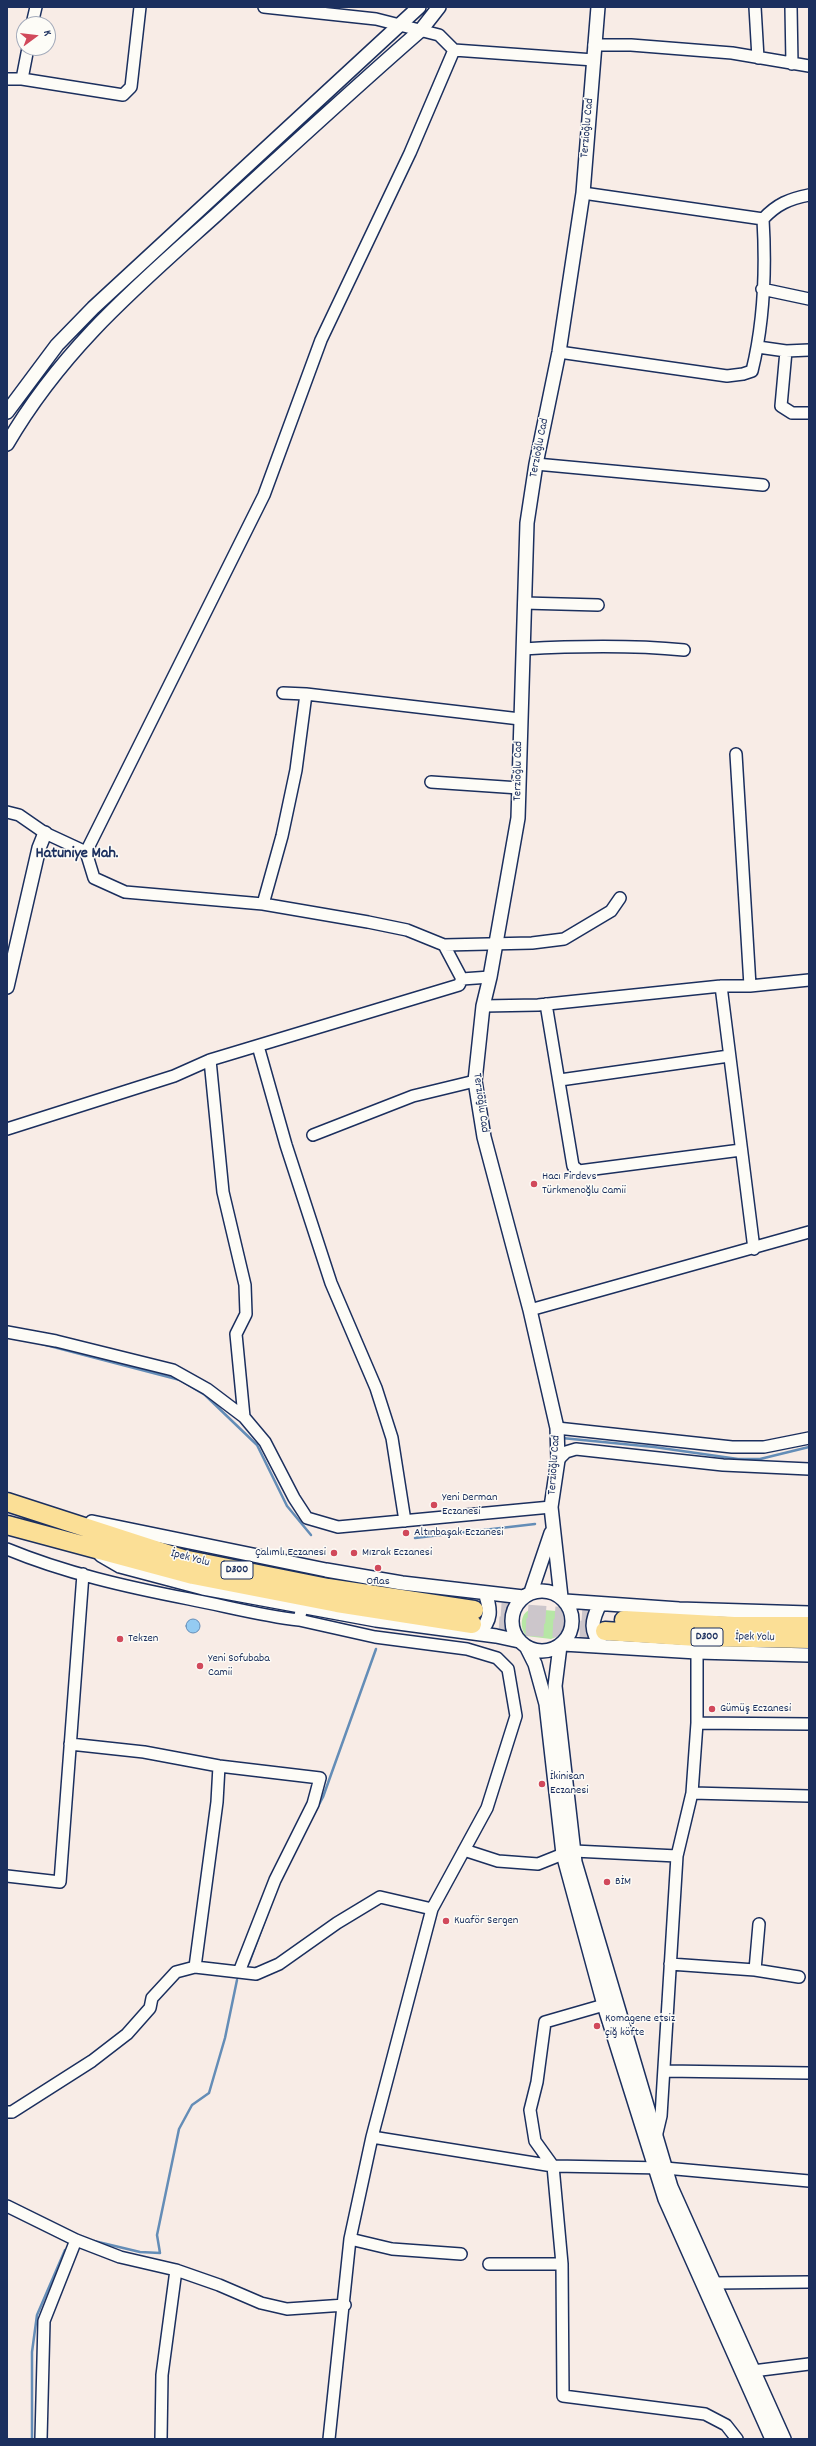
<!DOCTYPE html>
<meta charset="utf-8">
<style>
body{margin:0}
#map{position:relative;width:816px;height:2446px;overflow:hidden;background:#f8ece6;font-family:Dekko,sans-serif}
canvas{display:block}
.frame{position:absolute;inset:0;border:8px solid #1b2f5e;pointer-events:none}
.north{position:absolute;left:16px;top:16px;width:40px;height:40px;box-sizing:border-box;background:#fdfcf7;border:1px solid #a3aaba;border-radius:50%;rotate:75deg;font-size:11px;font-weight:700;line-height:16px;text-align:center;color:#1b2f5e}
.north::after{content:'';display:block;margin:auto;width:14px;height:18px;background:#d1495b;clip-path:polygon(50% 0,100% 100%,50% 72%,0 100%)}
</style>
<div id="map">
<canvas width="816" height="2446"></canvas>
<div class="frame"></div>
<div class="north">K</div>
</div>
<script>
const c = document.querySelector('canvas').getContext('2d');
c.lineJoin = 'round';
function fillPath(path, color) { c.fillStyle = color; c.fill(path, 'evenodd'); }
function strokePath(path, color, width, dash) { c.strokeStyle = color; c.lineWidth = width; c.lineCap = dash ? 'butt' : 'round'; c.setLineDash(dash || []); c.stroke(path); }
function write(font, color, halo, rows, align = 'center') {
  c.font = font + ' Dekko,sans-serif'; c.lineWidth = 3; c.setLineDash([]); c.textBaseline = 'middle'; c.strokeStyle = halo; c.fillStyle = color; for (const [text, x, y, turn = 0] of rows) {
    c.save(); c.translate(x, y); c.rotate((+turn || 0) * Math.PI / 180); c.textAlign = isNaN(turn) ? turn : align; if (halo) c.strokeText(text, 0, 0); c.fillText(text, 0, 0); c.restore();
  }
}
fillPath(new Path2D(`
 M 533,1609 L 556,1611 C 561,1618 563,1630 556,1637 L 551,1639 L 526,1636 C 519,1627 520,1611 533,1609 Z`), '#b6e6a5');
const water = new Path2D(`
 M186 1626a7 7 0 1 1 14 0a7 7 0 1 1-14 0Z`);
fillPath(water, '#94cbf2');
strokePath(water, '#648db7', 1);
strokePath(new Path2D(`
 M 42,1344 L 180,1380 L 205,1395 L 257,1445 L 287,1506 L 311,1535
 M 562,1438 L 654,1447 L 738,1459 L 760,1459 L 809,1447
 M 415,1538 L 535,1524
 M 306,1829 L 323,1797 L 376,1649
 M 249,1963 L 276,1891
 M 94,2241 L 140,2252 L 160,2253 L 157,2235 L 179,2129 L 192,2105 L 209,2093 L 225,2038 L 237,1980
 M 32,2439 L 32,2352 L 37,2315 L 65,2250`), '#648db7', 2.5);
strokePath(new Path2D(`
 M 474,1610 L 607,1619
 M 472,1624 L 603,1631`), '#ccc6cb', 18, [18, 9]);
const minor = new Path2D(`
 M 264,7 L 376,19 L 439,35 L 454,50 L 594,60
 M 755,7 L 758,58
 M 791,7 L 792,64
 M 32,24 L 36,7
 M 594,45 L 631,45 L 732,53 L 809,66
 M 7,79 L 22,79 L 123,95 L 131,87 L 140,7
 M 22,79 L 28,48
 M 583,193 L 763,219
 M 762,289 L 809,299
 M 758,347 L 786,351 L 809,350
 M 786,351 L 781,406 L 792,413 L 809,413
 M 559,352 L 727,376 L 743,374 L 752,371 C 764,322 766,269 763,219 C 777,204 789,199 809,195
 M 536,464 L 763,485
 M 524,603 L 598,605
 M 523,649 C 577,646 630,645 684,650
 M 283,693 L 306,694
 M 736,754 L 750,986
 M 431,782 L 519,788
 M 7,812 L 19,815 L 45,833 L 86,852 L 94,878 L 125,892 L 263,904 L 368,922 L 407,930 L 444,945 L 532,943 L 564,939 L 611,911 L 620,898
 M 86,852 L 264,495 L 321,340 L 410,153 L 454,50
 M 263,904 L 282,836 L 296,770 L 306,694 L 520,719
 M 444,945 L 462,979 L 490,977
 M 721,986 L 754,1249
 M 546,1004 L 573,1166 L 579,1171 L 741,1150
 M 483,1006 L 538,1005 L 721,986 L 750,986 L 809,980
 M 258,1046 L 286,1145 L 331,1283 L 376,1388 L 392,1438 L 405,1521
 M 210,1060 L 223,1192 L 245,1285 L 246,1314 L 236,1334 L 244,1417
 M 560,1080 L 729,1056
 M 7,1129 L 174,1076 L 210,1060 L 459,985 L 462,979
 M 313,1135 L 413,1096 L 475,1081
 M 530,1310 L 809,1232
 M 7,1332 L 56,1341 L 173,1370 L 207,1389 L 244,1417 L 265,1442 L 294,1498 L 307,1518 L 338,1527 L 551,1507
 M 557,1428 L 732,1447 L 764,1447 L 809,1438
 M 558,1460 L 566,1452 L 576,1449 L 723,1465 L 809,1469
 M 7,1549 C 65,1573 127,1587 189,1599 C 226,1606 262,1616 299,1620
 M 302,1607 L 299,1620 L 375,1637 L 467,1649 L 497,1658 L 508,1669 L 516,1716 L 487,1808 L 432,1909 L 372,2137 L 350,2239 L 329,2439
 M 697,1723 L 809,1724
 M 70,1744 L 144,1752 L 219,1766 L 320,1778 L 313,1804 L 275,1880 L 239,1972
 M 692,1793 L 809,1796
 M 464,1850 L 498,1861 L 538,1864 L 563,1854
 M 574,1851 L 677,1856
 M 7,1876 L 60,1882 L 83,1574
 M 670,1964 L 755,1970 L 799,1977
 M 195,1967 L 217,1802 L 219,1766
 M 755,1970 L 759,1924
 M 604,2005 L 545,2022 L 537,2082 L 530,2110 L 535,2141 L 553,2166 L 562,2264 L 563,2396 L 705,2414 L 726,2425 L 737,2439
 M 664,2071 L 809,2073
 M 7,2112 L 12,2112 L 92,2061 L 127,2034 L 150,2008 L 152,1998 L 176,1972 L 195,1967 L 256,1974 L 279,1964 L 337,1923 L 380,1897 L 432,1909
 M 372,2137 L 553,2166 L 665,2168 L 809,2181
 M 656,2137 L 661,2116 L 677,1856 L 692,1793 L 697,1723 L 697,1652
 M 7,2206 L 76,2240 L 120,2257 L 176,2270 L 219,2285 L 261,2303 L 287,2309 L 345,2305
 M 350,2239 L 392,2249 L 461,2254
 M 489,2264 L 562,2264
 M 714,2283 L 809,2282
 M 753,2371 L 809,2364
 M 41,2439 L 44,2321 L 76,2240
 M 161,2439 L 162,2375 L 176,2270`);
const tertiary = new Path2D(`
 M 7,412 L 57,345 L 93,308 L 419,7
 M 7,444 C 62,349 136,287 216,215 C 284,153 352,90 421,30 L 439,7
 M 7,987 L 39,848 L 45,833
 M 92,1522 L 326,1570 L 402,1583 L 523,1597
 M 101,1555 L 120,1566 L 203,1588 L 376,1620 L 496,1636 L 519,1641
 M512 1621a30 30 0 1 1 60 0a30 30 0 1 1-60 0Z
 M 531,1592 L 551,1533
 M 561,1597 L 551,1507 L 558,1460 L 557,1428 L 530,1310 L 484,1137 L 475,1081 L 483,1006 L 490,977 L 518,818 L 527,523 L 536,464 L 559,352 L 583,193 L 598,7
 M 565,1601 L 679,1609 L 809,1613
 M 600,1604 C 591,1621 590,1631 602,1646
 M 478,1633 C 492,1621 491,1609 485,1593
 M 563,1644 L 697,1652 L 809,1655
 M 560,1646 L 555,1686 L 575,1862 L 671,2187 L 784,2439
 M 527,1648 L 535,1664 L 546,1704 L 563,1854 L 604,2005 L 665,2199 L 772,2439`);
const trunk = new Path2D(`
 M 7,1502 L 183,1559 L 328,1588 L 474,1610
 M 7,1525 L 193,1575 L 337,1603 L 472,1624
 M 624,1620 L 734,1626 L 809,1626
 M 605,1631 L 697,1637 L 809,1639`);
strokePath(minor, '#1b2f5e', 14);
strokePath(tertiary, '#1b2f5e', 16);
strokePath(trunk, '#1b2f5e', 21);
strokePath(minor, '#fdfcf7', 11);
strokePath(tertiary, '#fdfcf7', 13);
strokePath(trunk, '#fbdf96', 18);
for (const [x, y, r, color] of [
 [534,1184,4,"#d1495b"],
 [434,1505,4,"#d1495b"],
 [406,1533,4,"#d1495b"],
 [334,1553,4,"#d1495b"],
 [354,1553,4,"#d1495b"],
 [378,1568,4,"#d1495b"],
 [120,1639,4,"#d1495b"],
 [200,1666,4,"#d1495b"],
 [712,1709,4,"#d1495b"],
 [542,1784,4,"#d1495b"],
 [607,1882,4,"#d1495b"],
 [446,1921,4,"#d1495b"],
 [597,2026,4,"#d1495b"]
]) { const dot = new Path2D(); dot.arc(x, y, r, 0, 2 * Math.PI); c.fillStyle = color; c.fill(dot); strokePath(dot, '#fdfcf7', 1.5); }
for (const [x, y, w] of [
 [237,1570,32],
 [707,1637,32]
]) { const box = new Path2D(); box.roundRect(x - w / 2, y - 9, w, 18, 3); c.fillStyle = '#fdfcf7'; c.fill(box); strokePath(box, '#1b2f5e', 1); }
write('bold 11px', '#1b2f5e', null, [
 ["D300",237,1570],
 ["D300",707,1637]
]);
write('12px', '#1b2f5e', '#fdfcf7', [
 ["Terzioğlu Cad",588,128,-85],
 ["Terzioğlu Cad",540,448,-79],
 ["Terzioğlu Cad",519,771,-89],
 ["Terzioğlu Cad",480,1103,82],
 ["Terzioğlu Cad",555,1465,-86],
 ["İpek Yolu",190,1559,14],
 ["İpek Yolu",755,1638,1]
]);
write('12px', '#1b2f5e', '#fdfcf7', [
 ["Hacı Firdevs",542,1177],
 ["Türkmenoğlu Camii",542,1191],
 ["Yeni Derman",442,1498],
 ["Eczanesi",442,1512],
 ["Altınbaşak Eczanesi",414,1533],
 ["Çalımlı Eczanesi",326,1553,"right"],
 ["Mızrak Eczanesi",362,1553],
 ["Oflas",378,1582,"center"],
 ["Tekzen",128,1639],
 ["Yeni Sofubaba",208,1659],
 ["Camii",208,1673],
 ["Gümüş Eczanesi",720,1709],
 ["İkinisan",550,1777],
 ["Eczanesi",550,1791],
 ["BİM",615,1882],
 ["Kuaför Sergen",454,1921],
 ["Komagene etsiz",605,2019],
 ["çiğ köfte",605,2033]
], 'left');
write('bold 16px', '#1b2f5e', '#fdfcf7', [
 ["Hatuniye Mah.",77,855]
]);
</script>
